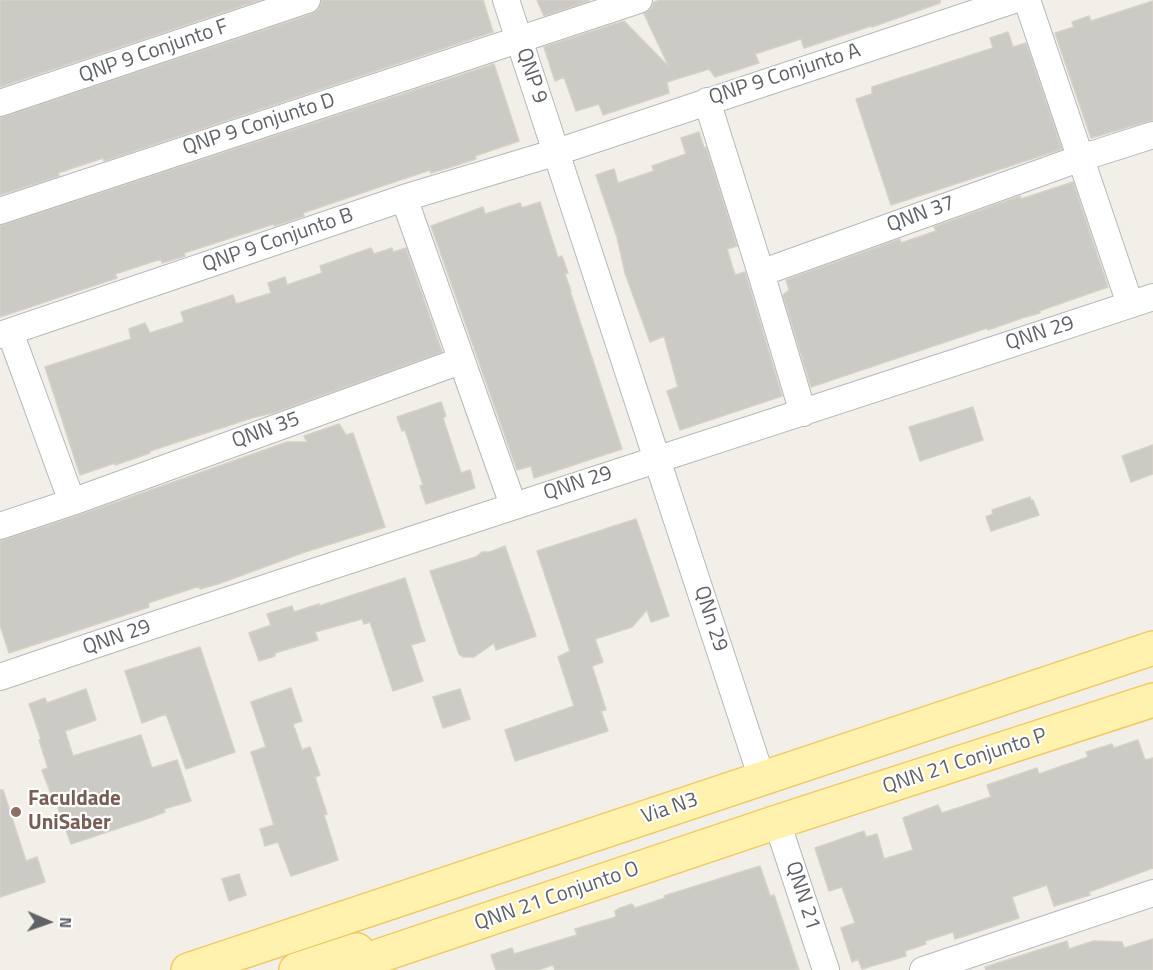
<!DOCTYPE html>
<style>
body{margin:0}
#map{position:relative;width:1153px;height:970px;overflow:hidden;background:#f1efe8;font-family:"Titillium Web",sans-serif}
canvas{display:block}
.north{position:absolute;left:18px;top:892px;width:60px;height:60px;-webkit-text-stroke:4px #fff;paint-order:stroke;rotate:92deg;font-size:16px;font-weight:700;line-height:24px;text-align:center;color:#5f6368}
.north::after{content:'';display:block;margin:auto;width:21px;height:27px;background:#5f6368;clip-path:polygon(50% 0,100% 100%,50% 72%,0 100%)}
</style>
<div id="map">
<canvas width="1153" height="970"></canvas>
<div class="north">N</div>
</div>
<script>
const c = document.querySelector('canvas').getContext('2d');
c.lineJoin = 'round';
function fillPath(path, color) { c.fillStyle = color; c.fill(path, 'evenodd'); }
function strokePath(path, color, width, dash) { c.strokeStyle = color; c.lineWidth = width; c.lineCap = dash ? 'butt' : 'round'; c.setLineDash(dash || []); c.stroke(path); }
function write(font, color, halo, rows, align = 'center') {
  c.font = font + ' "Titillium Web",sans-serif'; c.lineWidth = 4.5; c.setLineDash([]); c.textBaseline = 'middle'; c.strokeStyle = halo; c.fillStyle = color; for (const [text, x, y, turn = 0] of rows) {
    c.save(); c.translate(x, y); c.rotate((+turn || 0) * Math.PI / 180); c.textAlign = isNaN(turn) ? turn : align; if (halo) c.strokeText(text, 0, 0); c.fillText(text, 0, 0); c.restore();
  }
}
const building = new Path2D(`
 M 0,0 L 260,0 L 0,87 Z
 M 322,0 L 483,0 L 493,32 L 104,161 L 103,158 L 58,173 L 59,176 L 0,195 L 0,118 L 312,14 L 319,9 Z
 M 537,0 L 589,0 L 589,1 L 544,16 Z
 M 661,0 L 940,0 L 940,3 L 872,27 L 871,26 L 804,48 L 801,39 L 755,54 L 759,63 L 715,77 L 709,69 L 667,82 L 669,93 L 603,115 L 599,104 L 576,111 L 564,77 L 555,81 L 544,47 L 624,21 L 669,67 L 644,14 L 651,9 L 654,2 Z
 M 1153,1 L 1153,120 L 1091,138 L 1055,33 L 1074,27 L 1072,22 L 1089,16 L 1091,21 Z
 M 1008,32 L 1013,47 L 1026,43 L 1062,149 L 891,205 L 856,99 L 872,94 L 872,87 L 993,48 L 990,38 Z
 M 494,64 L 519,141 L 475,156 L 476,159 L 454,166 L 431,173 L 430,170 L 385,185 L 303,213 L 304,216 L 274,226 L 274,224 L 184,253 L 185,256 L 162,263 L 161,259 L 115,274 L 117,278 L 0,317 L 0,226 Z
 M 699,132 L 704,148 L 706,147 L 737,246 L 727,249 L 735,275 L 745,272 L 782,396 L 680,430 L 667,391 L 678,387 L 664,336 L 650,342 L 625,273 L 617,237 L 596,175 L 614,169 L 618,183 L 654,171 L 652,166 L 686,154 L 681,138 Z
 M 1073,182 L 1108,287 L 1039,311 L 1040,313 L 1022,318 L 988,330 L 987,328 L 811,387 L 783,295 L 789,290 L 786,280 L 900,239 L 901,243 L 936,231 L 934,227 L 1020,196 L 1021,199 Z
 M 540,202 L 558,258 L 562,256 L 568,273 L 565,274 L 571,291 L 570,291 L 622,449 L 534,478 L 531,466 L 517,470 L 431,226 L 483,207 L 485,214 L 520,203 L 522,208 Z
 M 371,248 L 374,254 L 392,248 L 393,252 L 406,248 L 442,352 L 273,413 L 255,417 L 150,451 L 150,453 L 115,465 L 115,463 L 80,475 L 45,367 L 131,339 L 129,329 L 145,323 L 150,333 L 184,322 L 181,312 L 233,295 L 236,304 L 271,293 L 268,283 L 285,277 L 287,285 L 322,273 L 320,266 Z
 M 441,402 L 446,416 L 443,418 L 461,473 L 470,470 L 475,488 L 426,504 L 420,486 L 423,485 L 405,430 L 402,431 L 397,417 Z
 M 973,407 L 983,440 L 920,461 L 909,427 Z
 M 339,424 L 346,435 L 353,433 L 385,527 L 305,552 L 218,584 L 200,589 L 200,586 L 148,603 L 149,607 L 9,653 L 0,625 L 0,541 L 77,516 L 287,442 L 307,442 L 304,436 Z
 M 1153,445 L 1153,474 L 1131,482 L 1122,456 Z
 M 1030,497 L 1031,501 L 1033,500 L 1039,515 L 991,531 L 986,517 L 993,514 L 992,510 Z
 M 636,519 L 669,616 L 651,622 L 647,610 L 632,627 L 595,639 L 603,662 L 592,666 L 606,710 L 601,711 L 608,731 L 515,761 L 505,730 L 574,706 L 558,657 L 570,651 L 537,551 Z
 M 505,546 L 536,636 L 496,650 L 494,643 L 474,657 L 463,657 L 459,654 L 430,571 L 476,557 L 482,552 L 490,552 Z
 M 405,578 L 425,641 L 411,645 L 423,681 L 393,691 L 370,622 L 364,624 L 362,619 L 315,632 L 318,640 L 275,653 L 275,656 L 259,661 L 249,633 L 271,625 L 267,614 L 292,606 L 294,612 L 319,604 L 319,606 Z
 M 200,647 L 235,752 L 186,769 L 166,714 L 142,723 L 125,671 Z
 M 291,688 L 302,721 L 293,724 L 302,750 L 310,747 L 320,775 L 315,777 L 327,814 L 324,815 L 338,860 L 291,876 L 278,842 L 265,846 L 260,829 L 274,825 L 251,752 L 266,747 L 251,702 Z
 M 86,689 L 96,720 L 65,731 L 73,756 L 141,735 L 152,768 L 177,760 L 191,801 L 164,809 L 165,812 L 152,817 L 71,844 L 54,797 L 52,797 L 42,770 L 48,768 L 39,740 L 41,739 L 29,704 L 45,698 L 47,703 Z
 M 460,689 L 470,719 L 443,728 L 433,697 Z
 M 1138,740 L 1145,760 L 1153,758 L 1153,868 L 1089,892 L 1090,895 L 1054,906 L 1047,885 L 1012,897 L 1019,918 L 955,939 L 953,932 L 925,941 L 926,944 L 905,951 L 906,956 L 862,969 L 858,959 L 852,962 L 841,928 L 855,923 L 842,887 L 829,891 L 815,848 L 864,831 L 866,837 L 877,834 L 884,859 L 913,850 L 903,818 L 938,805 L 942,813 L 991,797 L 987,785 L 1037,768 L 1039,774 L 1088,757 L 1086,752 L 1112,744 L 1114,748 Z
 M 0,790 L 3,790 L 26,861 L 37,857 L 45,882 L 0,897 Z
 M 760,866 L 770,896 L 774,895 L 799,970 L 555,970 L 553,965 L 538,970 L 496,970 L 491,955 L 512,948 L 514,954 L 577,935 L 575,929 L 616,917 L 615,911 L 620,908 L 632,904 L 635,908 L 665,898 L 664,896 Z
 M 239,874 L 246,895 L 229,901 L 222,879 Z
 M 1153,939 L 1153,970 L 986,970 L 985,967 L 1067,941 L 1069,949 L 1094,941 L 1122,942 L 1124,948 Z`);
fillPath(building, '#cccac5');
strokePath(building, '#d6d1c6', 1.5);
const minor = new Path2D(`
 M 506,0 L 762,779
 M 1027,0 L 1130,304
 M 707,101 L 761,273 L 803,413
 M 0,103 L 307,0
 M 404,198 L 513,505
 M 0,211 L 639,0
 M 761,273 L 1081,158 L 1153,135
 M 10,332 L 72,502
 M 0,335 L 404,198 L 557,152 L 1014,0
 M 0,526 L 72,502 L 460,361
 M 0,677 C 383,546 769,425 1153,297
 M 777,822 L 826,970
 M 923,970 L 1153,893`);
const major = new Path2D(`
 M 188,970 L 1153,648
 M 296,970 L 357,950
 M 337,970 L 777,822 L 1153,700`);
strokePath(minor, '#b5b8bc', 28);
strokePath(major, '#f2c960', 36);
strokePath(minor, '#fff', 26);
strokePath(major, '#fff2af', 33);
for (const [x, y, r, color] of [
 [16,812,6,"#8d6e63"]
]) { const dot = new Path2D(); dot.arc(x, y, r, 0, 2 * Math.PI); c.fillStyle = color; c.fill(dot); strokePath(dot, '#fff', 2); }
write('21px', '#5f6368', '#fff', [
 ["QNP 9 Conjunto F",154,52,-19],
 ["QNP 9 Conjunto A",785,75,-18],
 ["QNP 9",531,76,71],
 ["QNP 9 Conjunto D",259,125,-18],
 ["QNN 37",921,215,-20],
 ["QNP 9 Conjunto B",278,241,-19],
 ["QNN 29",1040,334,-18],
 ["QNN 35",266,431,-20],
 ["QNN 29",578,484,-18],
 ["QNn 29",710,619,72],
 ["QNN 29",117,638,-19],
 ["QNN 21 Conjunto P",965,762,-18],
 ["Via N3",670,809,-19],
 ["QNN 21",802,896,72],
 ["QNN 21 Conjunto O",557,897,-19]
]);
write('bold 21px', '#785e54', '#fff', [
 ["Faculdade",28,800],
 ["UniSaber",28,824]
], 'left');
</script>
